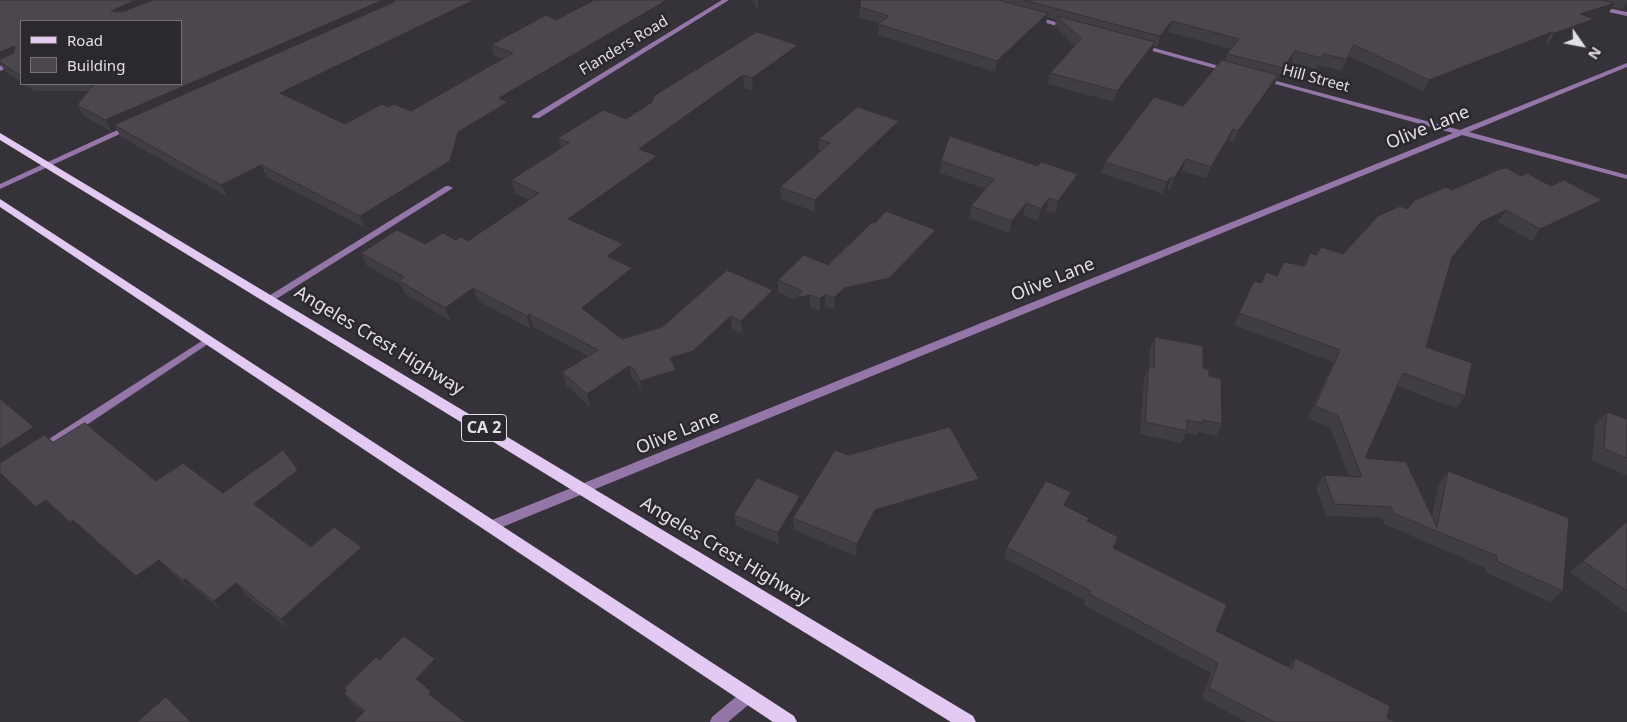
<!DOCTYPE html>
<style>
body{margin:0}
#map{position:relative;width:1627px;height:722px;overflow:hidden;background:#363239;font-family:"Noto Sans",sans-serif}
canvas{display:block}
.legend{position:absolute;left:20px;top:20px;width:162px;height:65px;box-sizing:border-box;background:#2c282f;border:1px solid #757278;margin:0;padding:6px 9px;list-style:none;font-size:15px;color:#e3e0e5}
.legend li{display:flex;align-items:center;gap:10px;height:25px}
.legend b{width:25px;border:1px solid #757278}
.north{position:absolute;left:1557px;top:20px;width:50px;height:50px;-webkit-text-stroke:4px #2c282f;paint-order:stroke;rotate:123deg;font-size:14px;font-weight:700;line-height:20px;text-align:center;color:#e3e0e5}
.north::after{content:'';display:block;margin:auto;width:18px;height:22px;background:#e3e0e5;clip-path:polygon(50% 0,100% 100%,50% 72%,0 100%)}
</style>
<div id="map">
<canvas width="1627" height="722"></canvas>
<ul class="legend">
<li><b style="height:6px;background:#e3caf3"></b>Road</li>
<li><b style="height:14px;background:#4c474f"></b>Building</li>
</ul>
<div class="north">N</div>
</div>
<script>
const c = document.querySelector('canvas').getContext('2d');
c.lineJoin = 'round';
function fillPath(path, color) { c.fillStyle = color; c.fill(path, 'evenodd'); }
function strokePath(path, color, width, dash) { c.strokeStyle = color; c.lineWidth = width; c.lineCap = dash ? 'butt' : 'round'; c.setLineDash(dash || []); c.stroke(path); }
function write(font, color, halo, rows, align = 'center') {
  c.font = font + ' "Noto Sans",sans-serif'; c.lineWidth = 5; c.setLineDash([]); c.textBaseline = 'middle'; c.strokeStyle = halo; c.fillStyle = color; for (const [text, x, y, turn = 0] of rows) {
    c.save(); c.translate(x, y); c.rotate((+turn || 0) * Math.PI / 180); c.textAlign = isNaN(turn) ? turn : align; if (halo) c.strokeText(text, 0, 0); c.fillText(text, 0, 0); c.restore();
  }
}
fillPath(new Path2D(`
 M 446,186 L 449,186 L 453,188 L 273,301 L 267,301 L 265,299 L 267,297 Z
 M 208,337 L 211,338 L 213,340 L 211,342 L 46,452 L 42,453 L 38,452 L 37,449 L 38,446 Z`), '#9576a9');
fillPath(new Path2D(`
 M 722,0 L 729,0 L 539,118 L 533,118 L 532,116 Z
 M 1597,6 L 1627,12 L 1627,16 L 1595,9 L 1595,7 Z
 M 1034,16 L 1070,26 L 1071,27 L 1068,29 L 1032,19 L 1031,18 Z
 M 1140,44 L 1230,69 L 1231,70 L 1228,72 L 1138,47 L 1137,46 Z
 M 21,58 L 21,62 L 0,71 L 0,66 Z
 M 1627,63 L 1627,67 L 1469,132 L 1627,175 L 1627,179 L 1462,135 L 495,530 L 491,531 L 487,530 L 485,526 L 487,522 L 1453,133 L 1261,80 L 1261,78 L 1265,78 L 1460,130 Z
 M 126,126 L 132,126 L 133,128 L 0,189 L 0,184 Z
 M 748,689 L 753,691 L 755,696 L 753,701 L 728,722 L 710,722 L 712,717 L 743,691 Z`), '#9576a9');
fillPath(new Path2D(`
 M 0,133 L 973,716 L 976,722 L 951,722 L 0,140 Z
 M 0,199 L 794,716 L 797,722 L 773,722 L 0,207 Z`), '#e3caf3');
fillPath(new Path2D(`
 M 0,0 L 498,0 L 295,100 L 345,124 L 389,107 L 411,111 L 502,59 L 494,56 L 491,45 L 546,15 L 509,104 L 511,113 L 462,143 L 454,172 L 365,228 L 267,177 L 228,197 L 121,137 L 117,130 L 112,132 L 84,116 L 77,105 L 88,91 L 34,91 L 24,84 L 181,84 L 21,21 L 21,82 L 5,71 L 1,65 L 0,66 Z
 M 752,0 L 834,0 L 758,10 Z
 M 861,0 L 1627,0 L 1627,6 L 1625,8 L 1622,9 L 1612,7 L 1608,14 L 1592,19 L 1594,19 L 1587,30 L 1548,44 L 1545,43 L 1423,91 L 1349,56 L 1341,71 L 1318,65 L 1316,69 L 1291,62 L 1278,79 L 1277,79 L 1274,86 L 1234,142 L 1229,141 L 1206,178 L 1182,171 L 1170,190 L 1167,189 L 1163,194 L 1101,173 L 1105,162 L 1183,106 L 1225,61 L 1227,54 L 1231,49 L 1168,32 L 1157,47 L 1154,46 L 1152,53 L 1114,102 L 1048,84 L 1050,73 L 1075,46 L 1055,26 L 1056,20 L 1047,17 L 1046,24 L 995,72 L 878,35 L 879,23 L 859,18 Z
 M 798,57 L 753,91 L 744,88 L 652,154 L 659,169 L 581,225 L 623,244 L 626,257 L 620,262 L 632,268 L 634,281 L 592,316 L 622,339 L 773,290 L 774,304 L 743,334 L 732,330 L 695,364 L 676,370 L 678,383 L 643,394 L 637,382 L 632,379 L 590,407 L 566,385 L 562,372 L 588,356 L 533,327 L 531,329 L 478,301 L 451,321 L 405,294 L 401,285 L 367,266 L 361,253 L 456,240 L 468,241 L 529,200 L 515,193 L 511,180 L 561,148 L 558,138 L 626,119 L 652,102 Z
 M 898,133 L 815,212 L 781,199 L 780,187 L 821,151 L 819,150 L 819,139 Z
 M 941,161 L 1038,166 L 1078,174 L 1076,186 L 1055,213 L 1046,210 L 1038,221 L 1023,215 L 1009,233 L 969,218 L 971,206 L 986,189 L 940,173 Z
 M 1521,176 L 1551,186 L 1602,200 L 1593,212 L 1532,241 L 1498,222 L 1473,234 L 1451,261 L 1426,347 L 1465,396 L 1456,408 L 1397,386 L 1365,458 L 1432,515 L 1439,483 L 1448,471 L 1563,591 L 1550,602 L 1485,572 L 1486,568 L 1384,524 L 1382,518 L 1326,516 L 1316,487 L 1324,475 L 1349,476 L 1330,428 L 1308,418 L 1333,362 L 1234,325 L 1254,281 L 1261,283 L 1304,265 L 1310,253 L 1316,255 L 1321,247 L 1343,254 L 1407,209 L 1452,190 Z
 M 875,223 L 936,230 L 934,242 L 888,290 L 843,300 L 834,310 L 825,306 L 820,311 L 810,307 L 796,310 L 796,300 L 778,292 L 778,280 L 828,265 Z
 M 1155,337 L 1203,368 L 1209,376 L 1222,424 L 1216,436 L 1199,432 L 1197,435 L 1186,433 L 1181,443 L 1140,434 L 1144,378 L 1149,366 L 1150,349 Z
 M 1607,412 L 1627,419 L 1627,475 L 1592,461 L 1595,424 Z
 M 43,435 L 53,442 L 156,481 L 223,493 L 306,482 L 266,513 L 311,547 L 362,547 L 370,558 L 290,630 L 246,595 L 224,612 L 196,590 L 194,592 L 170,571 L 148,588 L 85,531 L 82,533 L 58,512 L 48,519 Z
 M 848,455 L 977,491 L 874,521 L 856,556 L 794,530 L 793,519 L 779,544 L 736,526 L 734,515 L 800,507 Z
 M 1067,504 L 1066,506 L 1088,522 L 1114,548 L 1216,631 L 1288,667 L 1295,658 L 1387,718 L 1395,722 L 1246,722 L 1202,698 L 1211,673 L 1084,605 L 1086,601 L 1004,558 L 1007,547 Z
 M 1627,522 L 1627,613 L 1570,572 Z
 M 435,659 L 442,670 L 425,687 L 431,691 L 438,700 L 364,712 L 353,704 L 344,694 L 347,691 L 344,688 L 379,660 Z`), '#413d44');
fillPath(new Path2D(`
 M 136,0 L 166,0 L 117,21 L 111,11 Z
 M 383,0 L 394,0 L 396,6 L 114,125 L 117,130 L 112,132 L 105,120 Z
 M 474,0 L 498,0 L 286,104 L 280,93 Z
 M 667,0 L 686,0 L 509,104 L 511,113 L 462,143 L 454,172 L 365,228 L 360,216 L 499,98 Z
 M 758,0 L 834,0 L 758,10 Z
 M 1627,2 L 1627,6 L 1625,8 L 1622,9 Z
 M 1615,3 L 1608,14 L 1574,24 L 1580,14 Z
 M 1048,13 L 1046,24 L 995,72 L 997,61 Z
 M 1594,19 L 1587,30 L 1548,44 L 1555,33 Z
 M 1172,21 L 1168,32 L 1157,47 L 1160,36 Z
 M 1552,32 L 1545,43 L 1423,91 L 1429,80 Z
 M 1155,42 L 1152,53 L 1114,102 L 1117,91 Z
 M 798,45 L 798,57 L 753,91 L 752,78 Z
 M 15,46 L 21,55 L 0,62 L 0,52 Z
 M 1295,51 L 1291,62 L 1278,79 L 1283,68 Z
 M 743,75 L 744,88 L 642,162 L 639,149 Z
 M 1278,75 L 1274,86 L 1234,142 L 1238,131 Z
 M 899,121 L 898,133 L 815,212 L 815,200 Z
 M 1233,129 L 1229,141 L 1206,178 L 1211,167 Z
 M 657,156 L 659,169 L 571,232 L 568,219 Z
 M 1186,159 L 1182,171 L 1170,190 L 1174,178 Z
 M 261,165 L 267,177 L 228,197 L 221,185 Z
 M 1078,174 L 1076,186 L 1055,213 L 1058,201 Z
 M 1171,177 L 1167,189 L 1163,194 L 1167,182 Z
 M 1049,198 L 1046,210 L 1038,221 L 1041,209 Z
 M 1602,200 L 1593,212 L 1532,241 L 1540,229 Z
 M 1026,203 L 1023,215 L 1009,233 L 1012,221 Z
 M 1506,210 L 1498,222 L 1473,234 L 1445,269 L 1452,257 L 1481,222 Z
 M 936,230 L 934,242 L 888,290 L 843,300 L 834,310 L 834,298 L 844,288 Z
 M 623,244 L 626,257 L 610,269 L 607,256 Z
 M 632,268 L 634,281 L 586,321 L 582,308 Z
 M 473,288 L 478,301 L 451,321 L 445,308 Z
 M 773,290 L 774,304 L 743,334 L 741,321 Z
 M 825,294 L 825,306 L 820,311 L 820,299 Z
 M 810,295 L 810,307 L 796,310 L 796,298 Z
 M 0,311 L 3,315 L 0,317 Z
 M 529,314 L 533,327 L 531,329 L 527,316 Z
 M 731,316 L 732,330 L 695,364 L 676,370 L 678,383 L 643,394 L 640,381 L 670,358 Z
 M 629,366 L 632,379 L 590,407 L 587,394 Z
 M 34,427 L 46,439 L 0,470 L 0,449 Z
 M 298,470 L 306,482 L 262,516 L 254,504 Z
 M 979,479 L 977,491 L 874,521 L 856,556 L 857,544 L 875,510 Z
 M 1071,492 L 1067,504 L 1060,517 L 1064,505 Z
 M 800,496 L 800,507 L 779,544 L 778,533 Z
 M 46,500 L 58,512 L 48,519 L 36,507 Z
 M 73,520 L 85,531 L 82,533 L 70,522 Z
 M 362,547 L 370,558 L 290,630 L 281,619 Z
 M 159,560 L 170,571 L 148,588 L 136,576 Z
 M 185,579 L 196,590 L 194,592 L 183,580 Z
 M 236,583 L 246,595 L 224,612 L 214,601 Z
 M 0,613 L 9,622 L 0,628 Z
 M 435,659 L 442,670 L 423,689 L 416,679 Z
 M 431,691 L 439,702 L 429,694 Z
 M 166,697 L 178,708 L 193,722 L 191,722 Z`), '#353237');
const building = new Path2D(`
 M 0,0 L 136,0 L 111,11 L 122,12 L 153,0 L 383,0 L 105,120 L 77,105 L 94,84 L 181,84 L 181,21 L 21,21 L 21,76 L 0,62 L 0,59 L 14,53 L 15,46 L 0,52 Z
 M 396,0 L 474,0 L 280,93 L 345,124 L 382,104 L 389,107 L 394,104 L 411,111 L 513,53 L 491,45 L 546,15 L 556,20 L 594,0 L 667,0 L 499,98 L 508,102 L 458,132 L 450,161 L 360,216 L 261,165 L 221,185 L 114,125 L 394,2 Z
 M 861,0 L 998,0 L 1048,13 L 997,61 L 878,24 L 889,16 L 860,7 Z
 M 1024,0 L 1602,0 L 1615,3 L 1580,14 L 1594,19 L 1555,33 L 1552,32 L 1429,80 L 1354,45 L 1346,59 L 1323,54 L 1321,58 L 1295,51 L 1283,68 L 1227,54 L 1239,39 L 1172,21 L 1160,36 Z
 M 1057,16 L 1155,42 L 1117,91 L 1050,73 L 1081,39 Z
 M 757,32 L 798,45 L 752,78 L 743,75 L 639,149 L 657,156 L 568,219 L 623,244 L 607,256 L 632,268 L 582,308 L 622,339 L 662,327 L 727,270 L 773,290 L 741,321 L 731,316 L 693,351 L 670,358 L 676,370 L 640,381 L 634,369 L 629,366 L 587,394 L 562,372 L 598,350 L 529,314 L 527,316 L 473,288 L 445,308 L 399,281 L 404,277 L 361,253 L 397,230 L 425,244 L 443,233 L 456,240 L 461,237 L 468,241 L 539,193 L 511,180 L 569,143 L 558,138 L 603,110 L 626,119 L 652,102 L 654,96 Z
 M 1222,60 L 1278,75 L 1238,131 L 1233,129 L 1211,167 L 1186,159 L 1174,178 L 1171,177 L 1167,182 L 1105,162 L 1154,97 L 1183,106 Z
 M 858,107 L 899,121 L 815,200 L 780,187 L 830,143 L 819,139 Z
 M 950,136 L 1038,166 L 1041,162 L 1078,174 L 1058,201 L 1049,198 L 1041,209 L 1026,203 L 1012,221 L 971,206 L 994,179 L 941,161 Z
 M 1507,168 L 1521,176 L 1527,173 L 1551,186 L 1564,180 L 1602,200 L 1540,229 L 1506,210 L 1481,222 L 1452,257 L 1426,347 L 1472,363 L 1465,396 L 1403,373 L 1365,458 L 1406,462 L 1437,527 L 1448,471 L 1569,518 L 1563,591 L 1496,561 L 1497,556 L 1393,513 L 1391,507 L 1334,504 L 1324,475 L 1362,477 L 1338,416 L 1315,406 L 1340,350 L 1239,313 L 1254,281 L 1261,283 L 1266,272 L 1277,276 L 1284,262 L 1305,266 L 1310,253 L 1317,255 L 1321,247 L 1343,254 L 1378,216 L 1400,206 L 1407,209 L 1415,200 L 1446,187 L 1452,190 L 1498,170 Z
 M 886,211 L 936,230 L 889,278 L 844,288 L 834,298 L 825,294 L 820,299 L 810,295 L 796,298 L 802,291 L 778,280 L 804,255 L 828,265 L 872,222 L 875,223 Z
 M 1155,337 L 1203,346 L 1203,368 L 1209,370 L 1209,376 L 1221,379 L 1222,424 L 1203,420 L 1203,423 L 1187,420 L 1187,431 L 1145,422 L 1148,374 L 1149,366 L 1154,367 Z
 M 0,399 L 34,427 L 0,449 Z
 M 1607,412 L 1627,419 L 1627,458 L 1604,449 Z
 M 85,423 L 156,481 L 183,463 L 223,493 L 283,450 L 298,470 L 254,504 L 311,547 L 334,527 L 362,547 L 281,619 L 236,583 L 214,601 L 185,579 L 183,580 L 159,560 L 136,576 L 73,520 L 70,522 L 46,500 L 36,507 L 0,473 L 0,463 L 44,435 L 53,442 Z
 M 950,427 L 979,479 L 875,510 L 857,544 L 793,518 L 835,450 L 848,455 Z
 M 757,478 L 800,496 L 778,533 L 734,515 Z
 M 1046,481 L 1071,492 L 1064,505 L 1089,518 L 1087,521 L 1118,537 L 1113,548 L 1227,605 L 1216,631 L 1292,669 L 1295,658 L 1390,706 L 1387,718 L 1395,722 L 1274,722 L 1209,688 L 1218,663 L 1089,594 L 1091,591 L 1007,547 Z
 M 1627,522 L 1627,591 L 1583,561 Z
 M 404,636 L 435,659 L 416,679 L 431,691 L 429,694 L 465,722 L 354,722 L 365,711 L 344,694 L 347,691 L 344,688 L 376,657 L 379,660 Z
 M 166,697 L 191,722 L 137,722 Z`);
fillPath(building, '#4c474f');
strokePath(building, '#353237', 1);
write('15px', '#e3e0e5', '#2c282f', [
 ["Flanders Road",624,46,-31],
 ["Hill Street",1316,79,15]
]);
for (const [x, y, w] of [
 [484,428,45]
]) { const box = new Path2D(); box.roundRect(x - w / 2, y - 13.5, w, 27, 4); c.fillStyle = '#2c282f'; c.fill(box); strokePath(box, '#e3e0e5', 1); }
write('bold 16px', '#e3e0e5', null, [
 ["CA 2",484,428]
]);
write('18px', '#e3e0e5', '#2c282f', [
 ["Olive Lane",1428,128,-22],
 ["Olive Lane",1053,280,-22],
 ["Angeles Crest Highway",379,341,31],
 ["Olive Lane",678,433,-22],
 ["Angeles Crest Highway",725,552,31]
]);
</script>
